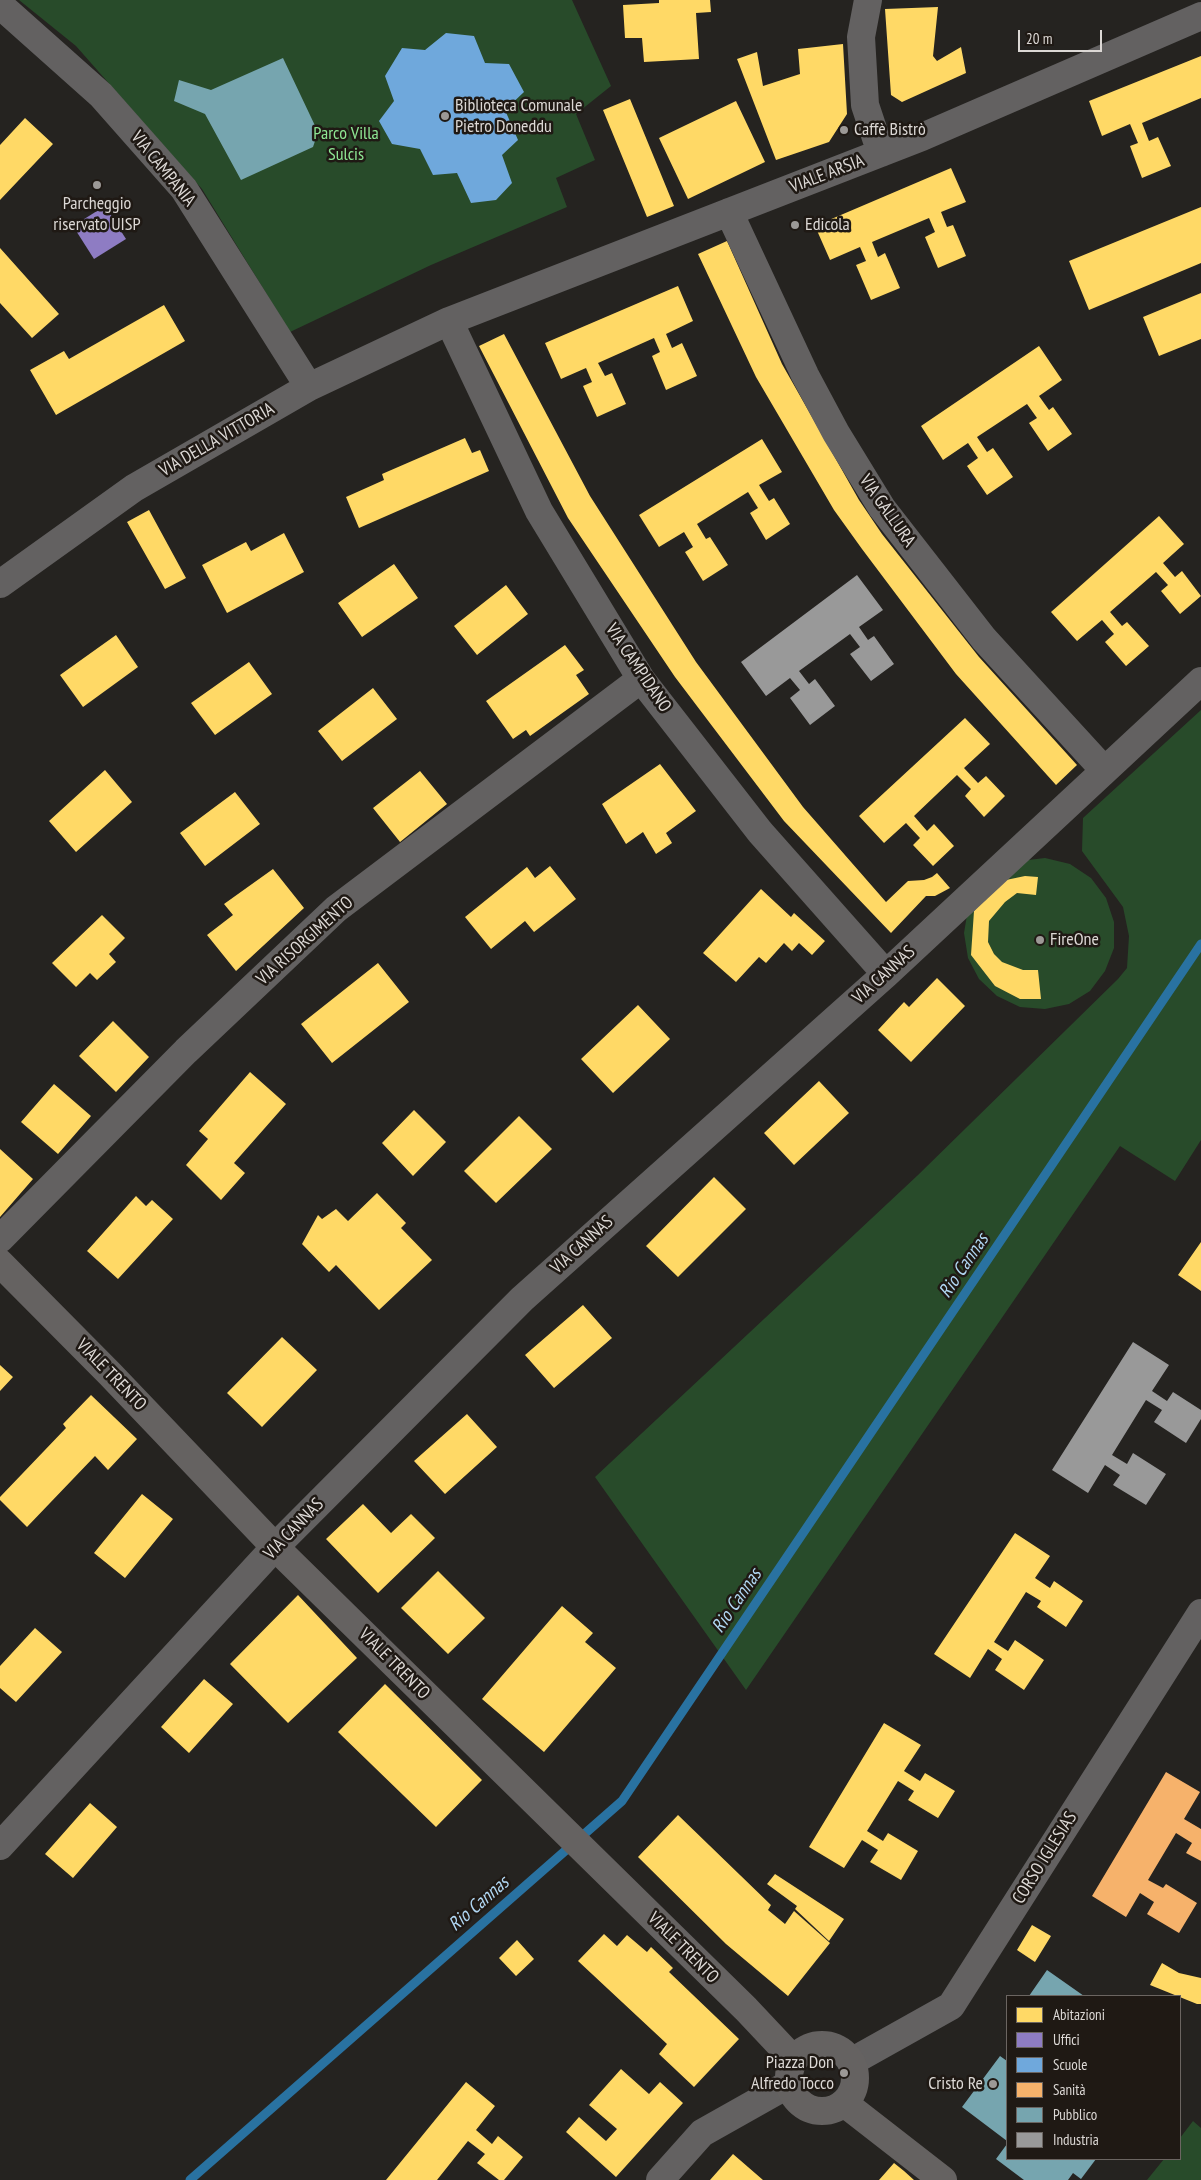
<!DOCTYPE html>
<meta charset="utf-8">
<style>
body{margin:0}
#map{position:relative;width:1201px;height:2180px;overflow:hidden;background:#252320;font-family:"PT Sans Narrow",sans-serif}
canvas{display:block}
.legend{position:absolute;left:1006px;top:1995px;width:175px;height:165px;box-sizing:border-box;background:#1f1914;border:1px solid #6b6561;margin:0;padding:6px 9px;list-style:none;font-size:15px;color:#dcd8d5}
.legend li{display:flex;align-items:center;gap:10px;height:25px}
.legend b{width:25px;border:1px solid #6b6561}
.scale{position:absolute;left:1018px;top:30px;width:84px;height:22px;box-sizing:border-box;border:2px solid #dcd8d5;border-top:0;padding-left:6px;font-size:15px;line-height:18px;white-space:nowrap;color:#dcd8d5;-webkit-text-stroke:4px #1f1914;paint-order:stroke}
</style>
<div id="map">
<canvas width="1201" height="2180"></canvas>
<ul class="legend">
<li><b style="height:14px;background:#ffd966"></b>Abitazioni</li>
<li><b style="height:14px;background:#8e7cc3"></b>Uffici</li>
<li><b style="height:14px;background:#6fa8dc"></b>Scuole</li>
<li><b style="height:14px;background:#f6b26b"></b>Sanità</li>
<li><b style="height:14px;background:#76a5af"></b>Pubblico</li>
<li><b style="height:14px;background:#999"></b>Industria</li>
</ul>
<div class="scale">20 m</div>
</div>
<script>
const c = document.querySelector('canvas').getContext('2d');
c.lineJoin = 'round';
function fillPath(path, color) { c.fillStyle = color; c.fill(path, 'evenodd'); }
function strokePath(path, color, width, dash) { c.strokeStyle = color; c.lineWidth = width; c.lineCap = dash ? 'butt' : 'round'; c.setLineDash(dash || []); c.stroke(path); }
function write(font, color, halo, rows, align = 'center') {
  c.font = font + ' "PT Sans Narrow",sans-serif'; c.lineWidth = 5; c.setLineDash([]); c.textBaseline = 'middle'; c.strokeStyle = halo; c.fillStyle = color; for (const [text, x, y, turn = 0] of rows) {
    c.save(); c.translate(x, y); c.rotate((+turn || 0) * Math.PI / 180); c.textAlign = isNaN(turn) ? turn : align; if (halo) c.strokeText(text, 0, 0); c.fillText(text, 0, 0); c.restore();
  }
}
fillPath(new Path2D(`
 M 19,0 L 572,0 L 611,86 L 576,114 L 595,160 L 556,178 L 567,207 L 431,265 L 290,332 L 202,189 L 76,46 Z
 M 1201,710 L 1201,1140 L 1175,1181 L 1120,1146 L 746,1690 L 595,1477 L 918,1175 L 1118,979 L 1127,968 L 1129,936 L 1123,907 L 1082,851 L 1083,818 Z
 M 1045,858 L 1070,864 L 1091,878 L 1106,898 L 1114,922 L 1114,948 L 1105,971 L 1090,991 L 1069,1004 L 1045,1009 L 1020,1007 L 997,996 L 979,979 L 968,958 L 964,933 L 968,909 L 1020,861 Z
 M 1193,2121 L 1201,2128 L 1201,2180 L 1147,2180 L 1164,2159 L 1180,2159 L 1180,2138 Z`), '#284b2a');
fillPath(new Path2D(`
 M 659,0 L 710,0 L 711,12 L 696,13 L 699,59 L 644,62 L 642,38 L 625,38 L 623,5 L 659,3 Z
 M 938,7 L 933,56 L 937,61 L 961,47 L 966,73 L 902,102 L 891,95 L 885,9 Z
 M 843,44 L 847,114 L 829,142 L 776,160 L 737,59 L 757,52 L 763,86 L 800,74 L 798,49 Z
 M 1201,56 L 1201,98 L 1142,123 L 1149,141 L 1158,137 L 1171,166 L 1142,178 L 1130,146 L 1138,143 L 1130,124 L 1102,136 L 1089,101 Z
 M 630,99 L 674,206 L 647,217 L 603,110 Z
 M 736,101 L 765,162 L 688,199 L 659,138 Z
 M 25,118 L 53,144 L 0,200 L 0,145 Z
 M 951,168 L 966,202 L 941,212 L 947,227 L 953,225 L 966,256 L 938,268 L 925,237 L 935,232 L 929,218 L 872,242 L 878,257 L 885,253 L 900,288 L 871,300 L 856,265 L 866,261 L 860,247 L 830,260 L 815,226 Z
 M 1201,207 L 1201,263 L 1089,310 L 1069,261 Z
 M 727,241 L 782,364 L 859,500 L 882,534 L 979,657 L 1077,765 L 1056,785 L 956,674 L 862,549 L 834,510 L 756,377 L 698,254 Z
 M 0,248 L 59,314 L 32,338 L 0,303 Z
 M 678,286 L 693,321 L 666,334 L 672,348 L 682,343 L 697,376 L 666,390 L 652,356 L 660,352 L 654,338 L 598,363 L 605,376 L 612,373 L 626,404 L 597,417 L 583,386 L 592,382 L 586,368 L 561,379 L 545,343 Z
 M 1201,293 L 1201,339 L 1159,356 L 1143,317 Z
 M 164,305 L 185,341 L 56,415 L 30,370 L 64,351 L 69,359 Z
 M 504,334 L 590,496 L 696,662 L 803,807 L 886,902 L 908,881 L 924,880 L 932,877 L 937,873 L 950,888 L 935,896 L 926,896 L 891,933 L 784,821 L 675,677 L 568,518 L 479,346 Z
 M 1039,346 L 1062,380 L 1039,396 L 1049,410 L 1053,407 L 1072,434 L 1048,451 L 1029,423 L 1037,418 L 1027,404 L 977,437 L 987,452 L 993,448 L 1013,477 L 987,495 L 967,466 L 978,458 L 968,443 L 943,460 L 921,426 Z
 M 465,438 L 472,453 L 480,450 L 489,471 L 359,528 L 346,497 L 384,480 L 382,474 Z
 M 762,439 L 782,472 L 759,485 L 769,501 L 774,498 L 790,524 L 766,540 L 750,513 L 758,508 L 748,492 L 697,524 L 706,539 L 710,537 L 728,565 L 703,581 L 685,552 L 693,547 L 684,532 L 659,547 L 639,515 Z
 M 149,510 L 186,578 L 165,589 L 127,522 Z
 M 1159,516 L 1184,544 L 1163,563 L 1175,577 L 1182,571 L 1201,596 L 1180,614 L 1161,591 L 1168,585 L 1156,572 L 1110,612 L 1122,626 L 1127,622 L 1149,646 L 1126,666 L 1105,642 L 1114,634 L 1102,620 L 1077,641 L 1051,612 Z
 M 284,533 L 304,572 L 227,613 L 202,565 L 246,542 L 251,551 Z
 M 394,564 L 418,598 L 362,637 L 338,603 Z
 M 506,585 L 528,614 L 477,655 L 454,626 Z
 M 116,635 L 138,667 L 83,707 L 60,675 Z
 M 565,645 L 584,670 L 576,675 L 589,694 L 530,736 L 526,730 L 513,739 L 486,701 Z
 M 249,662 L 272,694 L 215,735 L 191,703 Z
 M 373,688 L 397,719 L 342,761 L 318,731 Z
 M 965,718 L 990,744 L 964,768 L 978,783 L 986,776 L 1005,796 L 984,817 L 965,796 L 971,789 L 957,775 L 914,816 L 927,831 L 934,824 L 954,846 L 933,866 L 913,845 L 920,838 L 906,823 L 884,843 L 859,816 Z
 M 660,764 L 696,811 L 666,833 L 672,843 L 656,854 L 643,832 L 626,844 L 602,804 Z
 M 105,770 L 132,802 L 76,852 L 49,821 Z
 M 420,771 L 447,804 L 400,842 L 373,808 Z
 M 235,792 L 260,824 L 205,866 L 180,833 Z
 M 550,866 L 576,899 L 534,932 L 525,921 L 491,949 L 465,917 L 527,867 L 535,878 Z
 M 273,869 L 304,908 L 236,971 L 207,935 L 233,915 L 224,904 Z
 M 1025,876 L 1038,877 L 1036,895 L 1017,893 L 1005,902 L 989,921 L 988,942 L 994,954 L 1002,962 L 1023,970 L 1038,970 L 1041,999 L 1020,999 L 995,986 L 971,955 L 974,911 L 993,889 L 1006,880 Z
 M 761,889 L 791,917 L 794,913 L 825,941 L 812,955 L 799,943 L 792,951 L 784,943 L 766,963 L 759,957 L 736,982 L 703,953 Z
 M 102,915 L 125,938 L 109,954 L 116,962 L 97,980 L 90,973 L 76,987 L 52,963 Z
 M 378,963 L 409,1002 L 332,1063 L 301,1024 Z
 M 937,978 L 965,1006 L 911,1062 L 878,1030 L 904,1002 L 909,1007 Z
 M 638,1005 L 670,1039 L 613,1093 L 581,1059 Z
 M 113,1021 L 149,1057 L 116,1092 L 79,1056 Z
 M 250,1072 L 286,1104 L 234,1163 L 245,1173 L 221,1200 L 186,1165 L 208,1139 L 199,1131 Z
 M 819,1081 L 849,1113 L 794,1165 L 764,1133 Z
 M 54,1084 L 91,1116 L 58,1154 L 21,1122 Z
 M 414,1110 L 446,1142 L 413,1176 L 382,1143 Z
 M 519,1116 L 552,1149 L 496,1203 L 464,1171 Z
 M 0,1149 L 33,1179 L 0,1217 Z
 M 714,1177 L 746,1209 L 678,1277 L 646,1246 Z
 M 377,1193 L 406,1223 L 401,1228 L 432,1260 L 379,1310 L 336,1265 L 329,1272 L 302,1244 L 318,1215 L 322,1219 L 336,1209 L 348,1221 Z
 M 136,1196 L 146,1206 L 152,1200 L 173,1219 L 118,1279 L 87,1251 Z
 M 1201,1242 L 1201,1291 L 1178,1275 Z
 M 583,1305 L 612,1338 L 554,1388 L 525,1355 Z
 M 282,1337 L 317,1370 L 262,1427 L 227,1393 Z
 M 0,1365 L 13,1377 L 0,1391 Z
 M 91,1395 L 137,1439 L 108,1470 L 95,1456 L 27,1527 L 0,1500 L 0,1497 L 66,1428 L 63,1424 Z
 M 467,1414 L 497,1447 L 445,1494 L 414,1461 Z
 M 142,1494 L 173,1519 L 125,1578 L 94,1553 Z
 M 363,1504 L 391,1533 L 411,1514 L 435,1538 L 378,1593 L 326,1539 Z
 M 1015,1533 L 1050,1556 L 1035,1578 L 1050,1588 L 1054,1581 L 1083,1601 L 1066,1627 L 1037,1607 L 1041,1601 L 1026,1592 L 994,1642 L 1008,1651 L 1015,1640 L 1044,1660 L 1024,1690 L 995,1670 L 1002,1659 L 988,1649 L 970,1678 L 934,1654 Z
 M 438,1571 L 485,1618 L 448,1654 L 401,1608 Z
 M 298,1595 L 357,1658 L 288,1723 L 230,1664 Z
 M 562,1606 L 593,1633 L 585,1642 L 616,1668 L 544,1752 L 482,1699 Z
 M 35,1628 L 62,1652 L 16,1702 L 0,1688 L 0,1666 Z
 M 204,1679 L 233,1704 L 189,1753 L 161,1727 Z
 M 385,1684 L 482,1780 L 436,1827 L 338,1732 Z
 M 884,1723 L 921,1745 L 904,1771 L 920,1781 L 925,1773 L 955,1791 L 938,1818 L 908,1800 L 914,1791 L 898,1781 L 867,1831 L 883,1841 L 888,1833 L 918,1851 L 901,1880 L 870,1862 L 878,1850 L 862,1840 L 844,1868 L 809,1847 Z
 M 90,1803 L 117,1827 L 73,1878 L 45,1854 Z
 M 678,1815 L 771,1905 L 768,1910 L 785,1924 L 794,1911 L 830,1943 L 788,1996 L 726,1944 L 638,1857 Z
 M 775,1874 L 844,1919 L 829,1941 L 795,1909 L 797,1906 L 767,1884 Z
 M 1032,1925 L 1051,1936 L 1035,1962 L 1017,1950 Z
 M 604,1934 L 617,1946 L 627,1935 L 647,1952 L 651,1947 L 673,1968 L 669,1972 L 739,2039 L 694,2087 L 659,2054 L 667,2044 L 578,1961 Z
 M 517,1940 L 534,1959 L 516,1976 L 499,1958 Z
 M 1162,1963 L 1179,1973 L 1201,1978 L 1201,2004 L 1197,2004 L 1150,1985 Z
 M 621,2069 L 649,2094 L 660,2082 L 683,2103 L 616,2177 L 566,2132 L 579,2117 L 606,2141 L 617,2129 L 589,2105 Z
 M 466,2082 L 495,2106 L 476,2130 L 492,2144 L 498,2136 L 523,2157 L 504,2180 L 499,2180 L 477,2163 L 485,2154 L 468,2141 L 437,2180 L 386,2180 Z
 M 733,2154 L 763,2180 L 710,2180 Z
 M 894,2163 L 904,2171 L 914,2180 L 879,2180 Z`), '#ffd966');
fillPath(new Path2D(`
 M 105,206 L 126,239 L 94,259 L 73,226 Z`), '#8e7cc3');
fillPath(new Path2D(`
 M 446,33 L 474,36 L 485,63 L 509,64 L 524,92 L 505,110 L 518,140 L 502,155 L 512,183 L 496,200 L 471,203 L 457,173 L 433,175 L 420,149 L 392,144 L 379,121 L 394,101 L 385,76 L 402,48 L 425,50 Z`), '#6fa8dc');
fillPath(new Path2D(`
 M 1166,1772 L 1200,1792 L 1184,1819 L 1201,1829 L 1201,1861 L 1186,1853 L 1192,1843 L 1176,1833 L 1148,1880 L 1163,1888 L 1166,1884 L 1197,1903 L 1179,1933 L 1147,1914 L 1154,1902 L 1140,1893 L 1126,1917 L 1092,1896 Z`), '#f6b26b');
fillPath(new Path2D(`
 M 283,58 L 318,132 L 313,147 L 241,180 L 205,114 L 174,101 L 179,80 L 211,90 Z
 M 1047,1970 L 1084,1996 L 1029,1996 Z
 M 1000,2056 L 1007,2061 L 1007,2141 L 962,2107 Z
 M 1007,2144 L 1007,2159 L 1096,2159 L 1081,2179 L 1073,2173 L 1068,2180 L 1024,2180 L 996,2159 Z`), '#76a5af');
fillPath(new Path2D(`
 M 857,575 L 883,610 L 859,627 L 868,640 L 874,636 L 894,664 L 871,681 L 850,654 L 860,647 L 850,634 L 799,671 L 809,684 L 815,679 L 835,706 L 810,725 L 790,698 L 800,690 L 790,678 L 766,696 L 741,662 Z
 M 1133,1342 L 1169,1365 L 1152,1391 L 1167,1401 L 1173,1392 L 1201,1410 L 1201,1419 L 1186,1443 L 1154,1422 L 1162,1410 L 1146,1400 L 1112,1455 L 1127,1464 L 1133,1453 L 1166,1474 L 1146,1505 L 1113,1485 L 1120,1475 L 1105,1465 L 1088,1493 L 1052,1470 Z`), '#999');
strokePath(new Path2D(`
 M 190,2180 L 622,1801 L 1201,944`), '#2972a1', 9);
strokePath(new Path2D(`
 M 868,0 L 861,37 L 865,105 L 881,153
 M 0,5 L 101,95 L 184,189 L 309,387
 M 729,212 L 805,375 L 836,433 L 882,508 L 984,639 L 1104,770
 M 449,321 L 539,511 L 641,679 L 760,832 L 886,974
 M 0,584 L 134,488 L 309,387 L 449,321 L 922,137 L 1201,16
 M 0,1239 L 186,1051 L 336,909 L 641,679
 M 0,1846 L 275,1547 L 522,1299 L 886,974 L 1201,681
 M 851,2062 L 951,2006 L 1201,1613
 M 660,2180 L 702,2133 L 789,2084`), '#636161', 28);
strokePath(new Path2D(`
 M 0,1263 L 110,1374 L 275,1547 L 746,2009 L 794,2060
 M789 2078a33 33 0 1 1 66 0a33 33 0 1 1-66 0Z
 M 844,2103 L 943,2180`), '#656261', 28);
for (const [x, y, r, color] of [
 [445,116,5,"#9c9996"],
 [844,130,5,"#9c9996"],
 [97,185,5,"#9c9996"],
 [795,225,5,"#9c9996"],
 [1040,940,5,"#9c9996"],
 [844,2073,5,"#9c9996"],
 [993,2084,5,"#9c9996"]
]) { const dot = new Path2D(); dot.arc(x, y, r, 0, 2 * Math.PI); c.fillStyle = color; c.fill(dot); strokePath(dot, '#1f1914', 2); }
write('18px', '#dcd8d5', '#1f1914', [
 ["Biblioteca Comunale",455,106],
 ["Pietro Doneddu",455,127],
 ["Caffè Bistrò",854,130],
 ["Parcheggio",97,204,"center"],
 ["riservato UISP",97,225,"center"],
 ["Edicola",805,225],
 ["FireOne",1050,940],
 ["Piazza Don",834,2063,"right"],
 ["Alfredo Tocco",834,2084,"right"],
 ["Cristo Re",983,2084,"right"]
], 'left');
write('18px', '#8ee693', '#1f1914', [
 ["Parco Villa",346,134],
 ["Sulcis",346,155]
]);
write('18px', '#dcd8d5', '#1f1914', [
 ["VIA CAMPANIA",163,169,51],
 ["VIALE ARSIA",827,174,-21],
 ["VIA DELLA VITTORIA",217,440,-30],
 ["VIA GALLURA",887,511,55],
 ["VIA CAMPIDANO",638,668,56],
 ["VIA RISORGIMENTO",305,941,-42],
 ["VIA CANNAS",884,975,-42],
 ["VIA CANNAS",582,1245,-42],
 ["VIALE TRENTO",111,1375,46],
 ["VIA CANNAS",294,1529,-46],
 ["VIALE TRENTO",394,1664,45],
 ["CORSO IGLESIAS",1045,1858,-58],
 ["VIALE TRENTO",683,1948,45]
]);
write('italic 19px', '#b1d7f3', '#1f1914', [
 ["Rio Cannas",964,1266,-56],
 ["Rio Cannas",737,1601,-56],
 ["Rio Cannas",479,1904,-41]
]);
</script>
